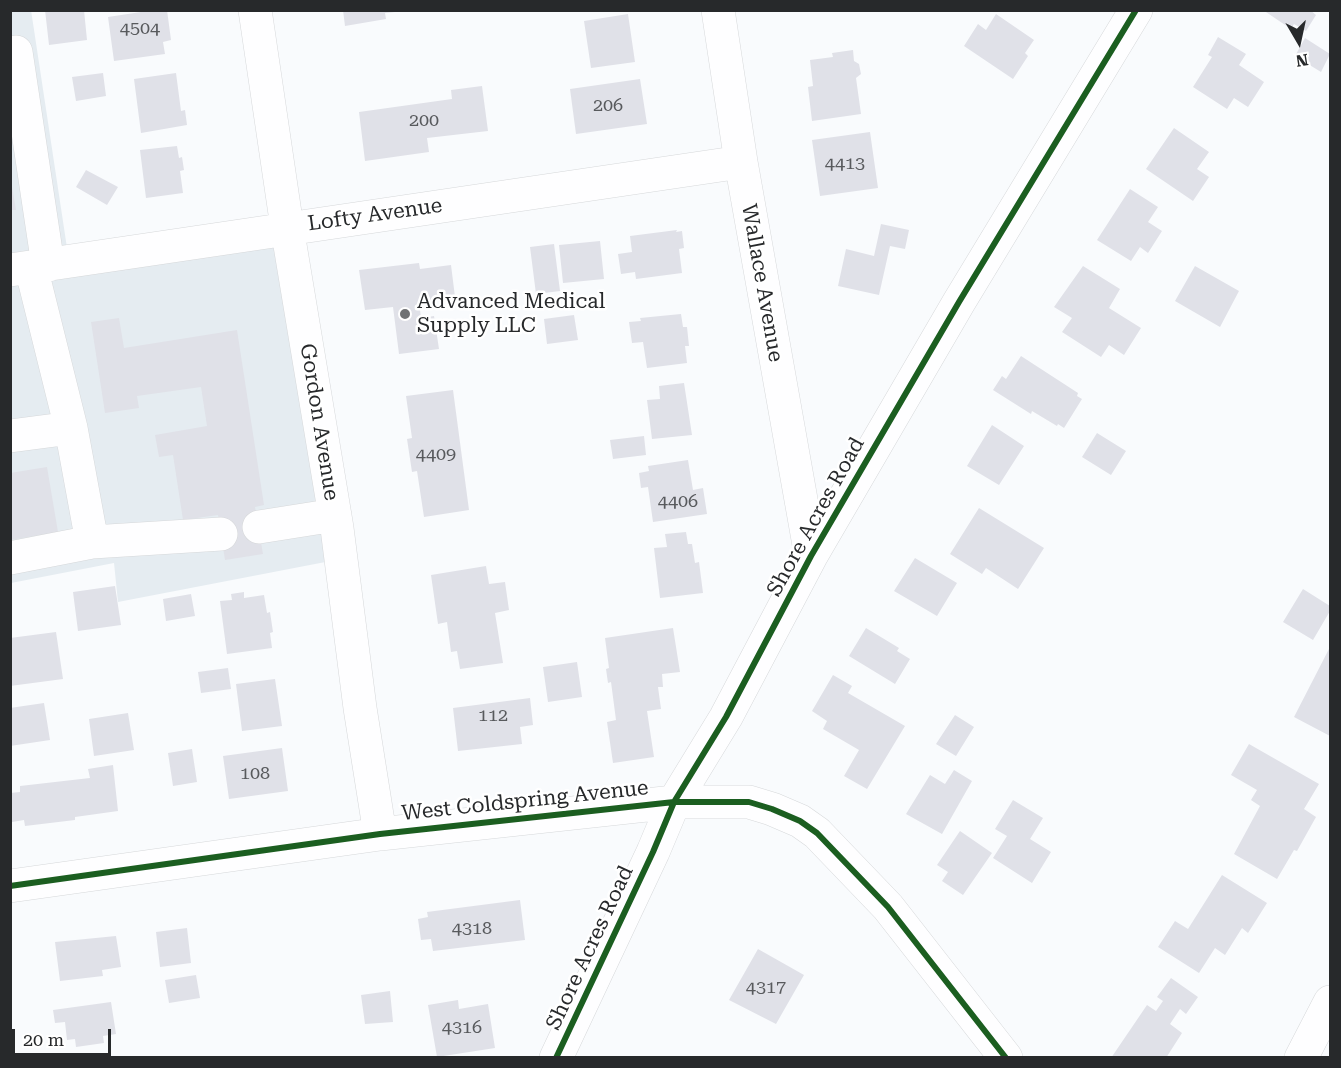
<!DOCTYPE html>
<style>
body{margin:0}
#map{position:relative;width:1341px;height:1068px;overflow:hidden;background:#f9fbfd;font-family:"Roboto Serif",serif}
canvas{display:block}
.frame{position:absolute;inset:0;border:12px solid #27292b;pointer-events:none}
.north{position:absolute;left:1269px;top:12px;width:60px;height:60px;-webkit-text-stroke:4px #fff;paint-order:stroke;rotate:171deg;font-size:16px;font-weight:700;line-height:24px;text-align:center;color:#27292b}
.north::after{content:'';display:block;margin:auto;width:21px;height:27px;background:#27292b;clip-path:polygon(50% 0,100% 100%,50% 72%,0 100%)}
.scale{position:absolute;left:12px;top:1029px;width:99px;height:27px;box-sizing:border-box;border:3px solid #27292b;border-top:0;padding-left:8px;font-size:18px;line-height:21px;white-space:nowrap;color:#27292b;-webkit-text-stroke:4px #fff;paint-order:stroke}
</style>
<div id="map">
<canvas width="1341" height="1068"></canvas>
<div class="frame"></div>
<div class="north">N</div>
<div class="scale">20 m</div>
</div>
<script>
const c = document.querySelector('canvas').getContext('2d');
c.lineJoin = 'round';
function fillPath(path, color) { c.fillStyle = color; c.fill(path, 'evenodd'); }
function strokePath(path, color, width, dash) { c.strokeStyle = color; c.lineWidth = width; c.lineCap = dash ? 'butt' : 'round'; c.setLineDash(dash || []); c.stroke(path); }
function write(font, color, halo, rows, align = 'center') {
  c.font = font + ' "Roboto Serif",serif'; c.lineWidth = 5; c.setLineDash([]); c.textBaseline = 'middle'; c.strokeStyle = halo; c.fillStyle = color; for (const [text, x, y, turn = 0] of rows) {
    c.save(); c.translate(x, y); c.rotate((+turn || 0) * Math.PI / 180); c.textAlign = isNaN(turn) ? turn : align; if (halo) c.strokeText(text, 0, 0); c.fillText(text, 0, 0); c.restore();
  }
}
fillPath(new Path2D(`
 M 31,10 L 69,261 L 287,227 L 341,559 L 118,602 L 114,563 L 11,583 L 10,11 Z`), '#e5ecf1');
fillPath(new Path2D(`
 M 45,10 L 84,10 L 87,40 L 49,45 Z
 M 154,10 L 167,10 L 171,40 L 163,42 L 165,54 L 114,61 L 108,17 Z
 M 343,10 L 395,10 L 395,12 L 385,13 L 386,19 L 345,26 Z
 M 1263,10 L 1310,10 L 1316,15 L 1306,31 L 1294,24 L 1291,29 Z
 M 628,14 L 635,62 L 591,68 L 584,21 Z
 M 996,14 L 1034,40 L 1025,53 L 1028,56 L 1013,79 L 964,46 L 978,24 L 986,30 Z
 M 1218,37 L 1246,54 L 1239,65 L 1264,82 L 1248,107 L 1234,98 L 1227,109 L 1193,87 L 1212,57 L 1208,55 Z
 M 1305,38 L 1330,54 L 1321,72 L 1295,56 Z
 M 853,50 L 854,61 L 859,64 L 861,74 L 856,78 L 861,114 L 812,121 L 808,87 L 813,86 L 810,60 L 833,57 L 832,53 Z
 M 103,73 L 106,96 L 76,101 L 72,77 Z
 M 176,73 L 181,111 L 185,110 L 187,125 L 141,133 L 134,79 Z
 M 640,79 L 647,124 L 576,134 L 570,89 Z
 M 482,86 L 488,131 L 427,138 L 429,152 L 365,161 L 359,112 L 452,99 L 451,90 Z
 M 1174,128 L 1209,152 L 1197,169 L 1209,177 L 1193,201 L 1146,169 Z
 M 870,132 L 878,188 L 820,196 L 812,140 Z
 M 177,146 L 179,158 L 182,157 L 184,170 L 180,171 L 183,193 L 146,198 L 140,150 Z
 M 86,170 L 118,187 L 107,205 L 76,187 Z
 M 10,175 L 16,210 L 10,210 Z
 M 1130,189 L 1158,207 L 1148,222 L 1162,231 L 1148,253 L 1140,247 L 1131,261 L 1097,240 Z
 M 881,224 L 909,230 L 905,249 L 890,246 L 879,295 L 838,286 L 846,249 L 874,256 Z
 M 677,230 L 676,232 L 682,231 L 684,248 L 679,249 L 682,273 L 636,279 L 635,272 L 621,274 L 618,254 L 632,252 L 630,236 Z
 M 600,241 L 604,279 L 563,283 L 559,245 Z
 M 554,244 L 560,291 L 536,294 L 530,247 Z
 M 419,263 L 420,269 L 451,265 L 455,297 L 419,302 L 421,318 L 434,316 L 439,349 L 399,354 L 393,307 L 365,310 L 359,270 Z
 M 1083,266 L 1120,289 L 1109,308 L 1141,328 L 1124,355 L 1109,345 L 1101,357 L 1062,332 L 1072,318 L 1054,307 Z
 M 1195,266 L 1239,291 L 1220,327 L 1175,301 Z
 M 681,314 L 683,327 L 687,327 L 689,346 L 685,346 L 687,363 L 647,368 L 643,342 L 632,343 L 629,322 L 641,321 L 640,318 Z
 M 574,315 L 578,340 L 547,344 L 544,319 Z
 M 119,318 L 124,348 L 237,330 L 264,505 L 255,507 L 263,554 L 225,560 L 218,515 L 183,520 L 173,455 L 159,457 L 155,435 L 207,426 L 201,387 L 137,396 L 139,408 L 105,413 L 91,322 Z
 M 1021,356 L 1078,393 L 1077,396 L 1082,399 L 1064,428 L 1058,424 L 1057,426 L 1032,411 L 1031,414 L 993,390 L 1002,376 L 1006,379 Z
 M 684,383 L 692,435 L 652,439 L 647,400 L 660,399 L 659,386 Z
 M 453,390 L 469,510 L 424,517 L 417,471 L 412,472 L 407,439 L 412,438 L 406,396 Z
 M 992,425 L 1024,446 L 999,485 L 967,466 Z
 M 1097,433 L 1126,451 L 1111,475 L 1082,457 Z
 M 644,436 L 646,455 L 613,459 L 610,440 Z
 M 688,460 L 693,490 L 703,488 L 707,514 L 653,522 L 648,487 L 641,488 L 639,473 L 649,471 L 648,466 Z
 M 47,467 L 58,532 L 10,540 L 10,473 Z
 M 979,508 L 1044,548 L 1018,589 L 986,568 L 982,574 L 950,554 Z
 M 686,532 L 688,544 L 692,544 L 695,563 L 699,562 L 703,593 L 660,598 L 654,548 L 667,547 L 665,534 Z
 M 915,558 L 957,583 L 937,616 L 894,591 Z
 M 486,566 L 489,584 L 505,582 L 509,610 L 495,613 L 503,663 L 460,669 L 457,651 L 451,652 L 447,622 L 438,624 L 431,575 Z
 M 115,586 L 121,625 L 78,631 L 73,592 Z
 M 1303,589 L 1330,606 L 1330,611 L 1313,640 L 1283,622 Z
 M 244,592 L 244,598 L 264,595 L 267,613 L 270,612 L 273,632 L 270,633 L 272,648 L 227,654 L 220,601 L 232,600 L 231,594 Z
 M 191,594 L 195,616 L 166,621 L 163,599 Z
 M 673,628 L 680,672 L 662,674 L 663,687 L 658,687 L 661,709 L 647,711 L 654,757 L 613,763 L 607,722 L 616,720 L 611,682 L 608,683 L 606,669 L 609,668 L 605,638 Z
 M 866,628 L 899,648 L 897,651 L 910,659 L 895,684 L 849,656 Z
 M 56,632 L 63,679 L 10,686 L 10,638 Z
 M 1330,647 L 1330,736 L 1294,717 Z
 M 577,662 L 582,697 L 548,702 L 543,667 Z
 M 228,668 L 231,689 L 201,693 L 198,672 Z
 M 833,675 L 852,686 L 848,693 L 905,726 L 867,789 L 844,776 L 859,750 L 823,729 L 827,721 L 812,711 Z
 M 275,679 L 282,726 L 242,731 L 236,684 Z
 M 530,698 L 533,725 L 520,727 L 522,744 L 458,751 L 453,708 Z
 M 44,703 L 50,740 L 10,746 L 10,708 Z
 M 128,713 L 134,750 L 94,756 L 89,719 Z
 M 955,715 L 974,727 L 956,756 L 936,744 Z
 M 1249,744 L 1319,784 L 1304,809 L 1316,817 L 1297,851 L 1294,850 L 1277,879 L 1234,854 L 1260,806 L 1251,800 L 1257,790 L 1231,775 Z
 M 282,748 L 288,791 L 229,799 L 223,756 Z
 M 192,749 L 197,782 L 173,786 L 168,753 Z
 M 113,765 L 118,811 L 75,817 L 75,820 L 25,826 L 24,820 L 12,822 L 10,793 L 20,792 L 20,786 L 90,778 L 88,769 Z
 M 954,770 L 972,781 L 942,834 L 906,814 L 930,775 L 945,784 Z
 M 1013,800 L 1043,818 L 1030,839 L 1051,852 L 1032,883 L 993,858 L 1007,836 L 995,829 Z
 M 960,831 L 992,853 L 963,895 L 942,881 L 948,872 L 937,865 Z
 M 1222,875 L 1267,903 L 1248,933 L 1242,928 L 1225,955 L 1215,948 L 1199,973 L 1158,947 L 1175,921 L 1188,929 Z
 M 520,900 L 525,940 L 433,951 L 431,939 L 421,940 L 418,919 L 428,917 L 427,912 Z
 M 187,928 L 191,963 L 160,967 L 156,932 Z
 M 116,936 L 121,967 L 102,970 L 103,976 L 60,981 L 55,942 Z
 M 758,949 L 804,975 L 776,1024 L 729,1000 Z
 M 196,975 L 200,998 L 169,1003 L 165,980 Z
 M 1171,978 L 1198,997 L 1186,1014 L 1180,1009 L 1170,1024 L 1182,1033 L 1166,1058 L 1111,1058 L 1147,1005 L 1156,1011 L 1163,1001 L 1157,997 Z
 M 390,991 L 393,1022 L 365,1024 L 361,995 Z
 M 458,1000 L 459,1009 L 488,1004 L 495,1048 L 437,1057 L 428,1005 Z
 M 111,1002 L 116,1034 L 103,1036 L 104,1043 L 76,1047 L 75,1039 L 67,1040 L 65,1022 L 55,1023 L 53,1010 Z`), '#e0e1e8');
const minor = new Path2D(`
 M 255,10 L 287,227 L 337,528 L 360,708 L 380,834
 M 718,10 L 741,162 L 811,556
 M 16,52 L 48,265
 M 31,267 L 71,428
 M 10,270 L 741,162
 M 10,436 L 71,428 L 92,542
 M 259,527 L 335,515
 M 10,558 L 92,542 L 221,534
 M 10,886 L 380,834 L 674,802 L 749,802 L 772,809 L 800,821 L 817,833 L 888,907 L 1006,1058
 M 556,1058 L 653,852 L 674,802 L 726,717 L 811,556 L 959,302 L 1136,10
 M 1301,1058 L 1330,1002`);
strokePath(minor, '#d6d8da', 34);
strokePath(minor, '#fefeff', 33);
strokePath(new Path2D(`
 M 10,886 L 380,834 L 674,802 L 749,802 L 772,809 L 800,821 L 817,833 L 888,907 L 1006,1058
 M 556,1058 L 653,852 L 674,802 L 726,717 L 811,556 L 959,302 L 1136,10`), '#1b5e20', 6);
for (const [x, y, r, color] of [
 [405,314,6,"#707274"]
]) { const dot = new Path2D(); dot.arc(x, y, r, 0, 2 * Math.PI); c.fillStyle = color; c.fill(dot); strokePath(dot, '#fff', 2); }
write('18px', '#585a5d', null, [
 ["4504",140,29],
 ["206",608,106],
 ["200",424,121],
 ["4413",845,164],
 ["4409",436,455],
 ["4406",678,502],
 ["112",493,716],
 ["108",255,774],
 ["4318",472,929],
 ["4317",766,988],
 ["4316",462,1028]
]);
write('21px', '#27292b', '#fff', [
 ["Lofty Avenue",375,215,-8],
 ["Wallace Avenue",762,283,80],
 ["Gordon Avenue",319,422,81],
 ["Shore Acres Road",816,517,-61],
 ["West Coldspring Avenue",525,801,-6],
 ["Shore Acres Road",590,948,-65]
]);
write('21px', '#27292b', '#fff', [
 ["Advanced Medical",417,302],
 ["Supply LLC",417,326]
], 'left');
</script>
